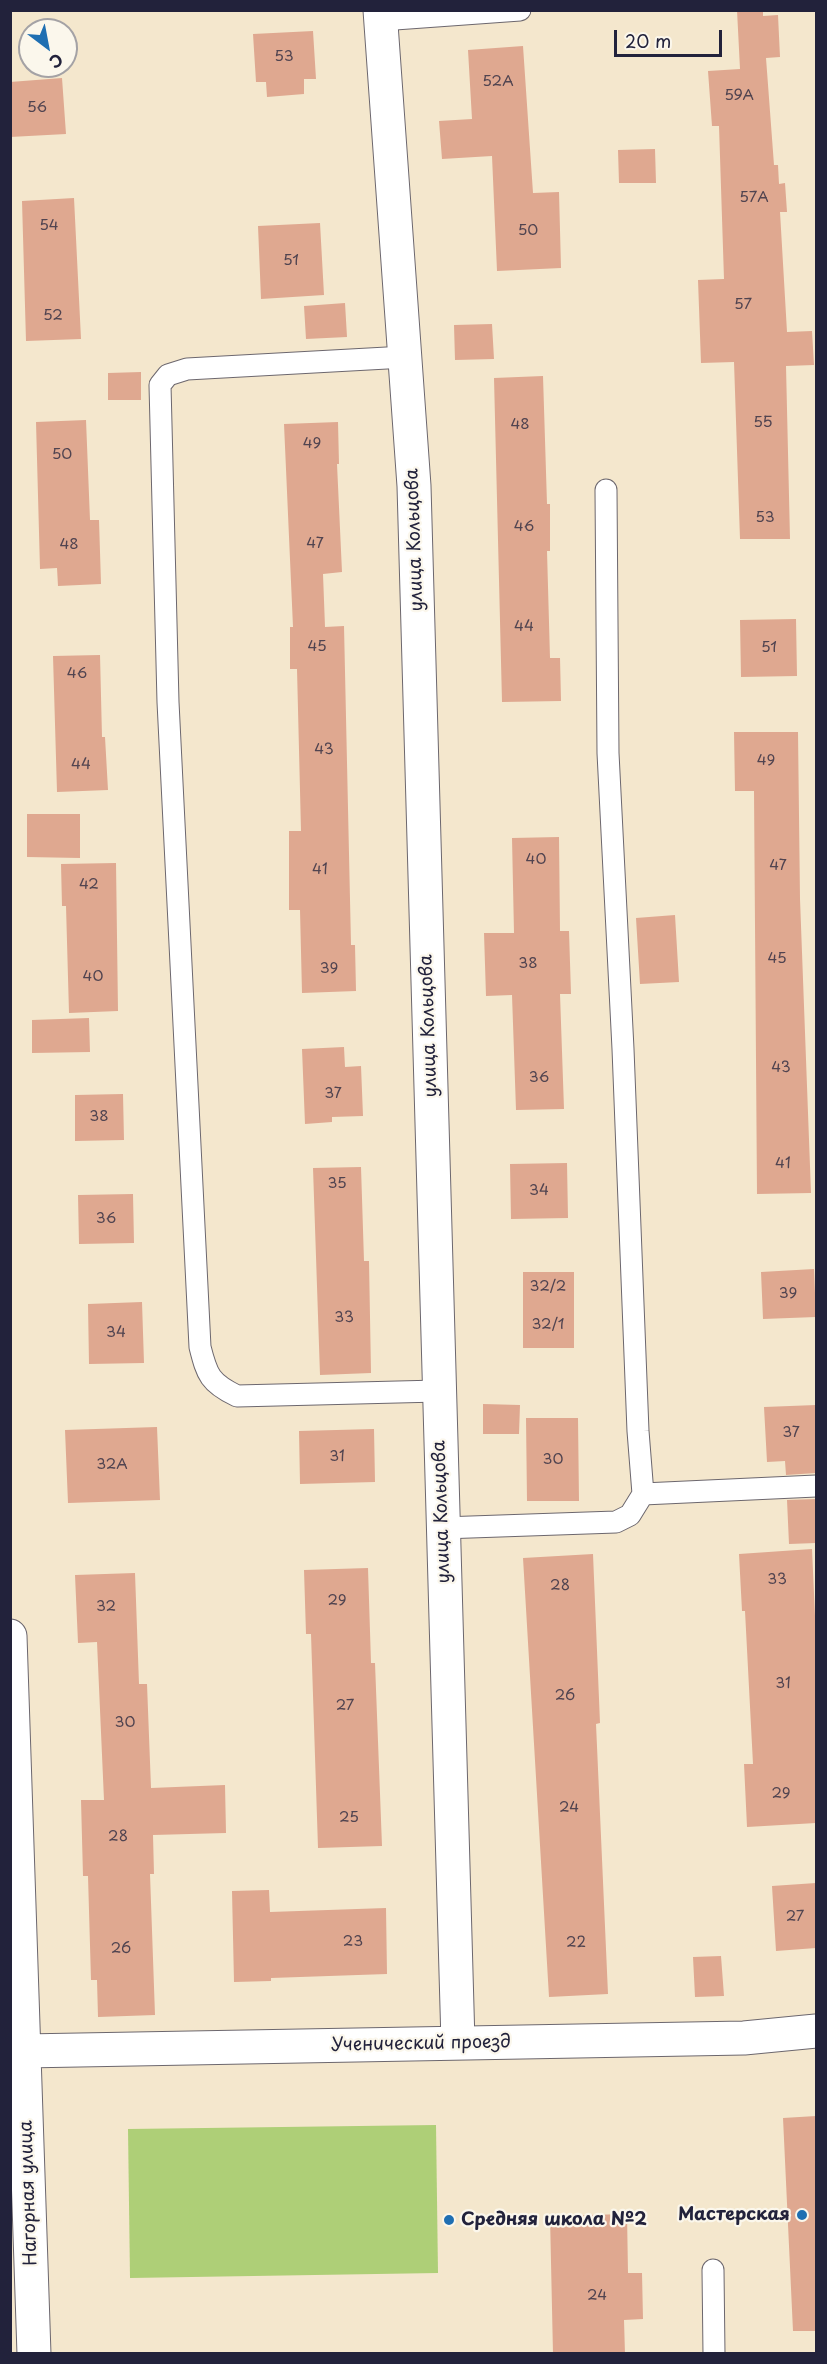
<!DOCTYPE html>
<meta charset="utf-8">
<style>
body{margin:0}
#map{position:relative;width:827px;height:2364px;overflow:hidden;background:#f4e7cd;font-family:"Playpen Sans",sans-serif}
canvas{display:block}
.frame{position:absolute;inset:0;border:12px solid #22223b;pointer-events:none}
.north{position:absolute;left:18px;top:18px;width:60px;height:60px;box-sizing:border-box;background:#fbf7ec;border:2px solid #a4a2a5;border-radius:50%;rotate:148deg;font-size:16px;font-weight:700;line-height:24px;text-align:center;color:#22223b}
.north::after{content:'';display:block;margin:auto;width:21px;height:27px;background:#1f6fb2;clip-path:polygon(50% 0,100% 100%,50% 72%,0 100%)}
.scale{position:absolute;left:614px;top:30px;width:108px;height:27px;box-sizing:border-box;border:3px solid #22223b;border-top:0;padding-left:8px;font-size:18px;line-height:21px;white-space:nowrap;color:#22223b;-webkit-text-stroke:4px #fbf7ec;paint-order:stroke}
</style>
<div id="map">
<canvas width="827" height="2364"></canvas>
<div class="frame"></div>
<div class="north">С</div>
<div class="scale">20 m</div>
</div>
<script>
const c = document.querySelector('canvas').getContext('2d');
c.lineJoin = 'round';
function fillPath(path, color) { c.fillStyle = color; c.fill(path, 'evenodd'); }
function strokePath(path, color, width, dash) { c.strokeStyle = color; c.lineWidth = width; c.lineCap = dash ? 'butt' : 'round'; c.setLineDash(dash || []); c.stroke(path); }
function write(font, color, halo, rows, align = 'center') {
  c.font = font + ' "Playpen Sans",sans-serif'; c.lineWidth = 4.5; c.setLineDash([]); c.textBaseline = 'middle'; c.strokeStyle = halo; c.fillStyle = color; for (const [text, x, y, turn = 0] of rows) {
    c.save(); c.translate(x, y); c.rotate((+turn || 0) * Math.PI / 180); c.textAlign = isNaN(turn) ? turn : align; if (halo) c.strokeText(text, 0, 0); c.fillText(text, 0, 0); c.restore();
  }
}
fillPath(new Path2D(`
 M 436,2125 L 438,2273 L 130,2278 L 128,2129 Z`), '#aecf77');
fillPath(new Path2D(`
 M 737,10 L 763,10 L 763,16 L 778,15 L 780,57 L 766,58 L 774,165 L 778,165 L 779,184 L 785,183 L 787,212 L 780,212 L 787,332 L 812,331 L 814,365 L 786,366 L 790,539 L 740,539 L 734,362 L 701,363 L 698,280 L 724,279 L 719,126 L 712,126 L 708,71 L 740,69 Z
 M 313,31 L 316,79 L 304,79 L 304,94 L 267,97 L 266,82 L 256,82 L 253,34 Z
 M 523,46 L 533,193 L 559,192 L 561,268 L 497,271 L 492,156 L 442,159 L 439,121 L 472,119 L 468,50 Z
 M 62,78 L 66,134 L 10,137 L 10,82 Z
 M 655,149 L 656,183 L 619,183 L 618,150 Z
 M 74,198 L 81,339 L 26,341 L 22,201 Z
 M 320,223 L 324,295 L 261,299 L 258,226 Z
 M 345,303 L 347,337 L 306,339 L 304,306 Z
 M 492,324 L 494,359 L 455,360 L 454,325 Z
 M 141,372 L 141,400 L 108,400 L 108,373 Z
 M 543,376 L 547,504 L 550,504 L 550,551 L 547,551 L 550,658 L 560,658 L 561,701 L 502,702 L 494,378 Z
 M 86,420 L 90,520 L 99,520 L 101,584 L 58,586 L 57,568 L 40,569 L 36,422 Z
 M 338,422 L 339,464 L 337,464 L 342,572 L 323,574 L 325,627 L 344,626 L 351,945 L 355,945 L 356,991 L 302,993 L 300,910 L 289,910 L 289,831 L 301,831 L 297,669 L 290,669 L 290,627 L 293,627 L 284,424 Z
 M 796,619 L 797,676 L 741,677 L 740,620 Z
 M 100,655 L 102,737 L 105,737 L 108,790 L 57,792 L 53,656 Z
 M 734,732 L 798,732 L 800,899 L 811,1193 L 757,1194 L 754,791 L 735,791 Z
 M 27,814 L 80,814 L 80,858 L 27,857 Z
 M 559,837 L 560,931 L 569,931 L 571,994 L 560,994 L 564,1109 L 516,1110 L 512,995 L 486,996 L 484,933 L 514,933 L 512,838 Z
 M 116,863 L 118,1011 L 69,1013 L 66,906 L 62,906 L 61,864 Z
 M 675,915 L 679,982 L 640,984 L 636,918 Z
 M 89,1018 L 90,1052 L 32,1053 L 32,1020 Z
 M 344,1047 L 345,1067 L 361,1066 L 363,1116 L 332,1117 L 332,1122 L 305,1124 L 302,1049 Z
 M 123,1094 L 124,1140 L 75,1141 L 75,1095 Z
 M 567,1163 L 568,1218 L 511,1219 L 510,1164 Z
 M 361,1167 L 364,1261 L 369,1261 L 371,1373 L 320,1375 L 313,1168 Z
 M 133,1194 L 134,1243 L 79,1244 L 78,1195 Z
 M 814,1269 L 816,1317 L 763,1319 L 761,1272 Z
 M 523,1272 L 574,1272 L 574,1348 L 523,1348 Z
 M 142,1302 L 144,1363 L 89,1364 L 88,1304 Z
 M 483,1404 L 520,1405 L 519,1434 L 483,1434 Z
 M 816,1405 L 816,1473 L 786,1475 L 785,1461 L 767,1462 L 764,1407 Z
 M 526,1418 L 578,1418 L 579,1501 L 527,1501 Z
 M 157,1427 L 160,1500 L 68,1503 L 65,1430 Z
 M 374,1429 L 375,1482 L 300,1484 L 299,1431 Z
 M 816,1499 L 816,1543 L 789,1544 L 787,1500 Z
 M 812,1549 L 816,1638 L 816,1823 L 747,1827 L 744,1764 L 753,1764 L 745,1611 L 742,1611 L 739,1554 Z
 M 593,1554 L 600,1723 L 596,1724 L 608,1994 L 549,1997 L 523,1558 Z
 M 368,1568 L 371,1663 L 375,1663 L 382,1846 L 318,1848 L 311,1634 L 306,1634 L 304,1570 Z
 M 135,1573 L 139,1684 L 147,1684 L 151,1788 L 225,1785 L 226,1833 L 153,1835 L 154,1874 L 150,1874 L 155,2015 L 98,2017 L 97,1980 L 91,1980 L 88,1876 L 83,1876 L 81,1800 L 104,1800 L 97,1642 L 78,1643 L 75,1575 Z
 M 816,1883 L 816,1948 L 776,1951 L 772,1886 Z
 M 269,1890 L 270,1912 L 386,1908 L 387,1974 L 271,1978 L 271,1981 L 234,1982 L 232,1891 Z
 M 721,1956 L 724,1996 L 695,1997 L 693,1957 Z
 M 816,2116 L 816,2331 L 793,2331 L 783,2118 Z
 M 627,2214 L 628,2273 L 642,2273 L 643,2319 L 624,2320 L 625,2354 L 553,2354 L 550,2216 Z`), '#dfa890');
const lane = new Path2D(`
 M 381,20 L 520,10
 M 405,357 L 187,369 L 168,375 L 160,385 L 168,702 L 200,1347 C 207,1375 210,1383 237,1396 L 438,1391
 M 606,490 L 608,753 L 623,1049 L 638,1431 L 643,1494
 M 442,1528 L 616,1522 L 630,1515 L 643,1494 L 816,1486
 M 713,2270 L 714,2354`);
const street = new Path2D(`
 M 380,10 L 414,486 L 458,2043
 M 10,1636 L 34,2354
 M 24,2051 L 744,2038 L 816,2031`);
strokePath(lane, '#6c676e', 23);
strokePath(street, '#6c676e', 35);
strokePath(lane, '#fff', 21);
strokePath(street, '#fff', 33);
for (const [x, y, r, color] of [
 [802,2215,6,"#1f6fb2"],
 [449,2220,6,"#1f6fb2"]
]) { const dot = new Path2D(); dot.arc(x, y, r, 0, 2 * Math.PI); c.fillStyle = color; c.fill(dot); strokePath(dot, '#fbf7ec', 2); }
write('15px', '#514450', null, [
 ["53",284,57],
 ["52А",498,82],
 ["59А",739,96],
 ["56",37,108],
 ["57А",754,198],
 ["54",49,226],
 ["50",528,231],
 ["51",291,261],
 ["57",743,305],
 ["52",53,316],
 ["55",763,423],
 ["48",520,425],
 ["49",312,444],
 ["50",62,455],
 ["53",765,518],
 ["46",524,527],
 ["47",315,544],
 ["48",69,545],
 ["44",524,627],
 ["45",317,647],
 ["51",769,648],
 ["46",77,674],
 ["43",324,750],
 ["49",766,761],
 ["44",81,765],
 ["40",536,860],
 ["47",778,866],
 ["41",320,870],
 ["42",89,885],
 ["45",777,959],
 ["38",528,964],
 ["39",329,969],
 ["40",93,977],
 ["43",781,1068],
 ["36",539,1078],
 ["37",333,1094],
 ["38",99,1117],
 ["41",783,1164],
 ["35",337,1184],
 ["34",539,1191],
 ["36",106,1219],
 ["32/2",548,1287],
 ["39",788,1294],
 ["33",344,1318],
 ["32/1",548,1325],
 ["34",116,1333],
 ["37",791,1433],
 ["31",337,1457],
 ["30",553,1460],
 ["32А",112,1465],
 ["33",777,1580],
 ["28",560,1586],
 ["29",337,1601],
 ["32",106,1607],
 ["31",783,1684],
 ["26",565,1696],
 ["27",345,1706],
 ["30",125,1723],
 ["29",781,1794],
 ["24",569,1808],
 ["25",349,1818],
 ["28",118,1837],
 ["27",795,1917],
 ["23",353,1942],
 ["22",576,1943],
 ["26",121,1949],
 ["24",597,2296]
]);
write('18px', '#22223b', '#fbf7ec', [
 ["улица Кольцова",415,540,-92],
 ["улица Кольцова",429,1026,-92],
 ["улица Кольцова",442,1512,-92],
 ["Ученический проезд",421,2044,-1],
 ["Нагорная улица",29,2193,-92]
]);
write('bold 18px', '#22223b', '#fbf7ec', [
 ["Мастерская",790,2215],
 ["Средняя школа №2",461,2220,"left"]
], 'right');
</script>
